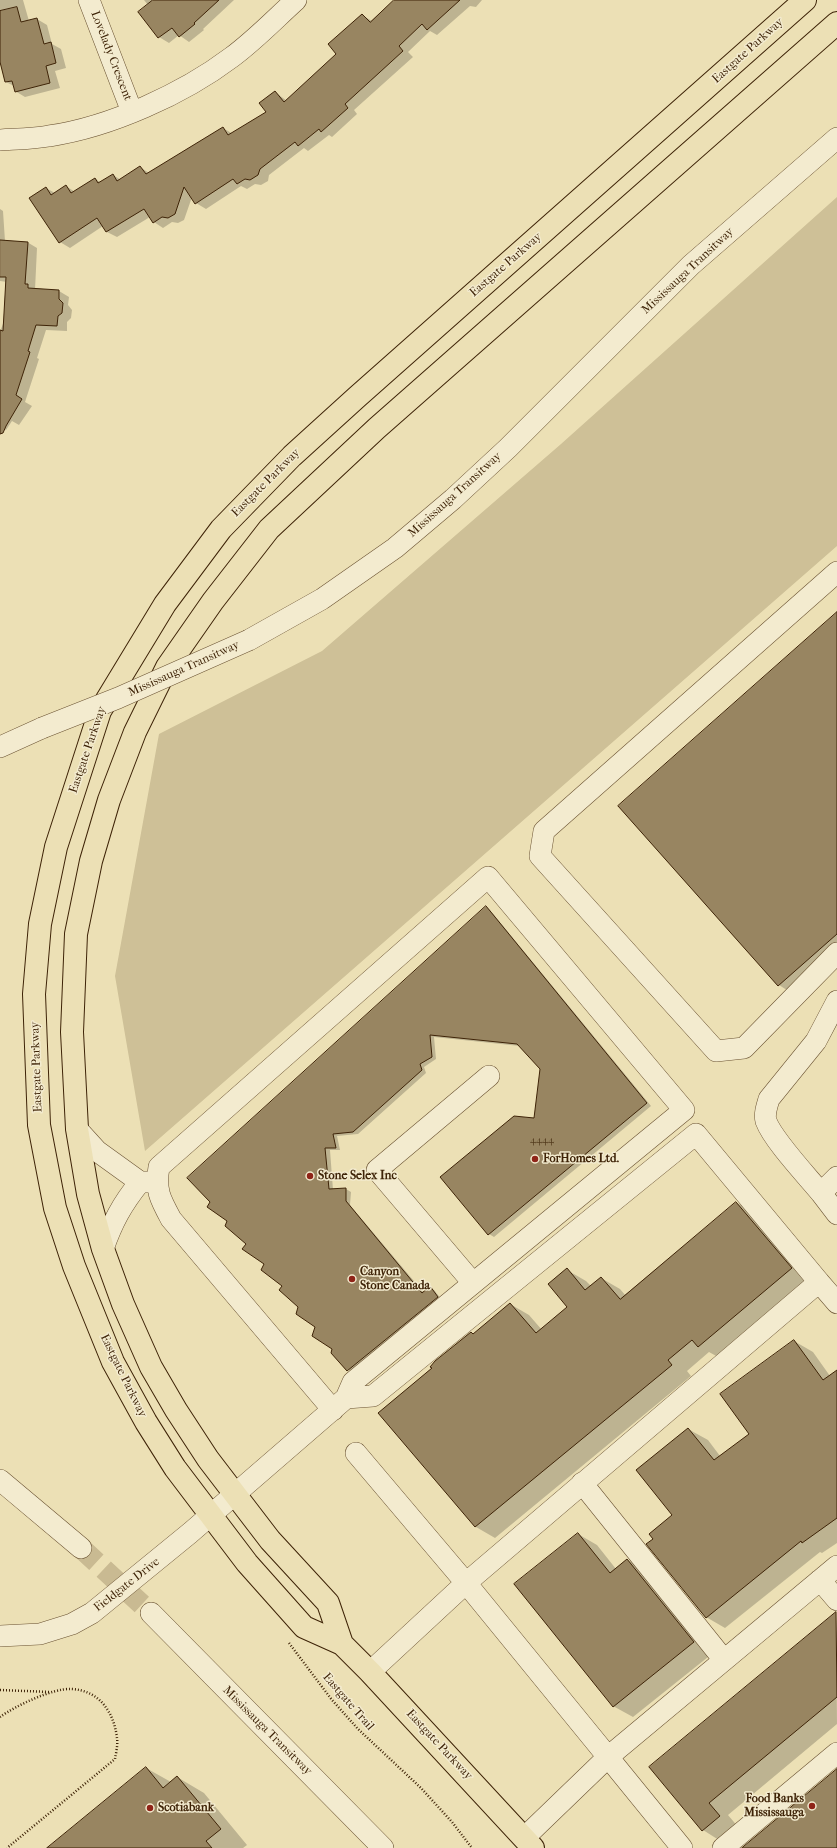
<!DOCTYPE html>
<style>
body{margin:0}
canvas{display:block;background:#ece0b5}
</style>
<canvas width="837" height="1848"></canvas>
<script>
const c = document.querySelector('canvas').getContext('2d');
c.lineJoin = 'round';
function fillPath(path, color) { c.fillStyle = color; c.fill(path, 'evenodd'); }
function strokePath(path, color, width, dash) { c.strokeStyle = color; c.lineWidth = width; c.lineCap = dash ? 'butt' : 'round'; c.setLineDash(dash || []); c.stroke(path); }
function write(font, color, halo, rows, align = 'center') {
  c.font = font + ' "IM FELL French Canon",serif'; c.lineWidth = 3; c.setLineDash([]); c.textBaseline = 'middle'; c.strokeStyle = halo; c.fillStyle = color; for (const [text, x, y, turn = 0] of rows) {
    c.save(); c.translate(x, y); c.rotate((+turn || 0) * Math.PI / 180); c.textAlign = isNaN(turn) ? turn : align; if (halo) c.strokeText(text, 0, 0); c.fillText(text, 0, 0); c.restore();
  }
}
fillPath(new Path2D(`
 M 837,197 L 837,546 L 145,1151 L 115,976 L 159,734 L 322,651 L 561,444 Z`), '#cec097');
fillPath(new Path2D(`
 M 0,0 L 23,0 L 29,21 L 37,19 L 47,25 L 52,44 L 61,49 L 66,68 L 55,71 L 60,88 L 25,97 L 15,91 L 14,86 L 6,82 L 0,58 Z
 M 144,0 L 234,0 L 203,29 L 204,30 L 189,42 L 179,35 L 169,43 L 159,37 L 148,5 Z
 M 396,0 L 482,0 L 476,7 L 470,6 L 437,35 L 430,31 L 408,52 L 413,57 L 354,110 L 357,114 L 332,137 L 329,135 L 308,151 L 304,148 L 269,175 L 268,181 L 261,185 L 255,184 L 247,189 L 241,186 L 206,209 L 196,203 L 192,197 L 184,220 L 178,223 L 172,222 L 163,228 L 154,222 L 150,217 L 117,237 L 107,232 L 103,226 L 70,248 L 60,242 L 46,188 L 55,193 L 66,186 L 75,192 L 96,179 L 101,183 L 113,175 L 121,180 L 140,167 L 149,173 L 223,128 L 233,134 L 267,112 L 275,92 L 287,101 L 338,54 L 362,15 L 372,21 Z
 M 0,209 L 3,211 L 5,241 L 27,242 L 37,248 L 35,290 L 59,291 L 69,297 L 68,305 L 72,310 L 71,318 L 67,322 L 67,331 L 46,330 L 37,358 L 39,359 L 25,402 L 32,406 L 19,425 L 12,421 L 6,430 L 0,427 L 0,332 L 5,318 L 7,282 L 0,281 Z
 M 837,614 L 837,955 L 793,994 L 779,985 Z
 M 486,907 L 490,910 L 651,1106 L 494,1237 L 489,1234 L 535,1119 L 541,1068 L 520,1046 L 434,1037 L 436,1059 L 424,1067 L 426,1073 L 358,1134 L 337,1136 L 340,1150 L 330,1150 L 333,1190 L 346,1189 L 351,1192 L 350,1205 L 424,1293 L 430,1287 L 434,1290 L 442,1300 L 352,1373 L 332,1353 L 333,1348 L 265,1264 L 244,1249 Z
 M 737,1203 L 756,1214 L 810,1279 L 718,1357 L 709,1352 L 687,1371 L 691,1376 L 495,1538 L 476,1527 L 380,1413 L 472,1333 L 474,1334 L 510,1304 L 529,1315 L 542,1330 L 568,1307 L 567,1270 L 586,1281 L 591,1286 L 601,1278 L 620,1289 L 626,1296 Z
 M 794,1341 L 813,1352 L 830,1376 L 837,1371 L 837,1543 L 822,1553 L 820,1552 L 725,1628 L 706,1617 L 654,1539 L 674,1515 L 688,1429 L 708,1440 L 720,1456 L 751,1434 Z
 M 578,1534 L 597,1545 L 616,1569 L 628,1560 L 647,1571 L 713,1653 L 633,1717 L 613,1706 Z
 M 836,1612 L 837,1724 L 728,1815 L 739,1828 L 722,1842 L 703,1830 L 650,1767 Z
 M 146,1768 L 171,1782 L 177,1777 L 204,1793 L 247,1845 L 243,1848 L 48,1848 Z`), '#0003');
const building = new Path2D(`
 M 153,0 L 219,0 L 194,23 L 195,24 L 179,37 L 172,28 L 158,38 L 138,12 Z
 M 394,0 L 460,0 L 427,30 L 422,24 L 399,46 L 403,51 L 345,104 L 348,108 L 321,132 L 319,129 L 298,146 L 295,142 L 260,169 L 258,175 L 250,180 L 245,179 L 237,184 L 233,179 L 195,204 L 184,187 L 175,214 L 168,218 L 162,217 L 153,223 L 144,209 L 106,232 L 97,218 L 59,243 L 29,198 L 46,187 L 51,195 L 66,185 L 71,193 L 95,178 L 98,183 L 113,174 L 117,181 L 140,166 L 146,174 L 223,127 L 228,135 L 266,112 L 259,103 L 275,91 L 284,102 L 336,54 L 328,44 L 362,14 L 370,22 Z
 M 17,7 L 21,22 L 37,18 L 44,44 L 51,42 L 56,63 L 46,66 L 50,83 L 15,92 L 12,81 L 5,82 L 0,62 L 0,11 Z
 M 0,240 L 28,242 L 25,284 L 28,284 L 28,288 L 59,290 L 59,299 L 63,303 L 62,313 L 58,316 L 57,326 L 36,325 L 28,351 L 30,352 L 16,395 L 22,399 L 6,426 L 3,433 L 0,434 L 0,330 L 3,331 L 6,277 L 0,277 Z
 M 837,612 L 837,934 L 778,986 L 618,806 Z
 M 486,906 L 647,1103 L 488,1235 L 440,1177 L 514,1116 L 534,1118 L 540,1069 L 517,1044 L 430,1035 L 432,1057 L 420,1064 L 422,1070 L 353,1132 L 333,1134 L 336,1148 L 325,1148 L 329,1189 L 346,1188 L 346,1201 L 422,1293 L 430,1286 L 438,1297 L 347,1371 L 331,1353 L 332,1349 L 312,1336 L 315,1327 L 296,1314 L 298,1307 L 279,1290 L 282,1286 L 261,1270 L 264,1264 L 242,1249 L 246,1244 L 225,1226 L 227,1221 L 207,1207 L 210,1202 L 187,1178 Z
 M 736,1202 L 792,1268 L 698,1347 L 692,1340 L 668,1360 L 672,1365 L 475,1527 L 378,1413 L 432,1368 L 430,1367 L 435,1361 L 471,1332 L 473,1334 L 510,1303 L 536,1333 L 567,1307 L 548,1284 L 567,1268 L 585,1290 L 601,1277 L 620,1299 Z
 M 794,1340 L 823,1380 L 837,1370 L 837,1518 L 802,1543 L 801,1541 L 706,1618 L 646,1544 L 653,1539 L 649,1534 L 672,1515 L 636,1470 L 688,1428 L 714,1460 L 749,1434 L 720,1394 Z
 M 578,1533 L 610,1573 L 627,1559 L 694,1642 L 613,1707 L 514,1584 Z
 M 836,1612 L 837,1697 L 709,1803 L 720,1816 L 702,1831 L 649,1767 Z
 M 146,1767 L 163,1788 L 177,1776 L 221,1829 L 206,1841 L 212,1848 L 47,1848 Z
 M 837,1769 L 837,1848 L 742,1848 Z`);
fillPath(building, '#988561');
strokePath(building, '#3e2307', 1);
strokePath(new Path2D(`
 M 81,1548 L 151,1613`), '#c9ba92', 21, [21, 10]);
const minor = new Path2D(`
 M 89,0 L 132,112
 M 0,140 C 16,139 33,139 49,136 C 110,127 183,94 232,57 C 255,40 275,19 296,0
 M 837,572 L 544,831 L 540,856 L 716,1051 L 744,1048 L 837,953
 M 249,640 L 322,599 L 395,548 L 453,499 L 508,448 L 691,265 L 837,138
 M 0,747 L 42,728
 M 77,1129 L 97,1151 L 140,1182 L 156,1182
 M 837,1177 L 821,1193 L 837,1214
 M 821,1193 C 807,1176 773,1140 766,1121 C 764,1114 767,1106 769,1099 L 816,1041 L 837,1001
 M 103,1249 C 112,1223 122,1204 140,1182
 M 473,1283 L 377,1170 L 489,1076
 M 333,1410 L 171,1219 C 160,1199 155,1190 159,1167 L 488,877 L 684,1110 L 353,1382 L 346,1398
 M 356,1453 L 466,1583 L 819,1282 L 837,1303
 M 0,1480 L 81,1548
 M 582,1483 L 724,1660
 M 820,1580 L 837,1600
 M 151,1613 L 383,1848
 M 0,1636 L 40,1634 L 72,1624 L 92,1613 L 190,1533 L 346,1398 L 373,1396 L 696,1134 L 819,1282
 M 370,1672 L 466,1583 L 608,1757 L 837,1566
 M 524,1838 L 608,1757 L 682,1848
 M 723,1848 L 837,1753`);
const major = new Path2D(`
 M 342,1644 L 328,1603 L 270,1540 L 208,1459 L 176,1410 L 151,1367 L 123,1304 L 103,1249 L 88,1194 L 77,1129 L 72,1032 L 76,934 L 91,861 L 109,800 L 135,732 L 167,667 L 213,601 L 269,529 L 377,428 L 837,23
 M 533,1848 L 370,1672 L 342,1644 L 304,1627 L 247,1563 L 175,1468 L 146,1422 L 113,1362 L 74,1266 L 55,1208 L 39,1125 L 34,994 L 40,924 L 56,847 L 100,711 L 165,604 L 221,529 L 292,456 L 357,397 L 805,0`);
strokePath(minor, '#6a5232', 22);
strokePath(major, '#3e2307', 24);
strokePath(new Path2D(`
 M 289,1643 L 332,1700 L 358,1729 L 421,1788 L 452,1822 L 472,1848
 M 0,1690 L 50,1692
 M 0,1717 C 15,1706 53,1688 71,1689 C 99,1690 114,1712 117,1738 C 118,1745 116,1753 115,1759 L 7,1848`), '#3e2307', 2.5, [1, 2]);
strokePath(minor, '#f3ebcf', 21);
strokePath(major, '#ece0b5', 22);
const minorBridge = new Path2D(`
 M 42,728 L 118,698 L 249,640`);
strokePath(minorBridge, '#6a5232', 22, []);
strokePath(minorBridge, '#f3ebcf', 21);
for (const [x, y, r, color] of [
 [535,1159,4,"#8f2418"],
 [310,1176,4,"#8f2418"],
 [352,1279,4,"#8f2418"],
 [812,1806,4,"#8f2418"],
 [150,1808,4,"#8f2418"]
]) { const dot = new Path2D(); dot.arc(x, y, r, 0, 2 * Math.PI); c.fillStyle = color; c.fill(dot); strokePath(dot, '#f3ebcf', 1.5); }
write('10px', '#543c1e', null, [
 ["4444",542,1141]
]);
write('12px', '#3e2307', '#f3ebcf', [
 ["Eastgate Parkway",748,51,-42],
 ["Lovelady Crescent",111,56,69],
 ["Eastgate Parkway",506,265,-41],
 ["Mississauga Transitway",688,271,-43],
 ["Eastgate Parkway",266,483,-45],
 ["Mississauga Transitway",455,495,-42],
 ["Mississauga Transitway",184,669,-24],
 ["Eastgate Parkway",88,750,-71],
 ["Eastgate Parkway",37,1067,-92],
 ["Eastgate Parkway",123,1376,64],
 ["Fieldgate Drive",127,1585,-38],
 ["Eastgate Trail",348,1702,49],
 ["Mississauga Transitway",267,1731,45],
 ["Eastgate Parkway",439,1745,47]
]);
write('bold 12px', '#3e2307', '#f3ebcf', [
 ["ForHomes Ltd.",543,1159],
 ["Stone Selex Inc",318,1176],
 ["Canyon",360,1272],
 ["Stone Canada",360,1286],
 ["Food Banks",804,1799,"right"],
 ["Mississauga",804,1813,"right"],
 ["Scotiabank",158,1808]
], 'left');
</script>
